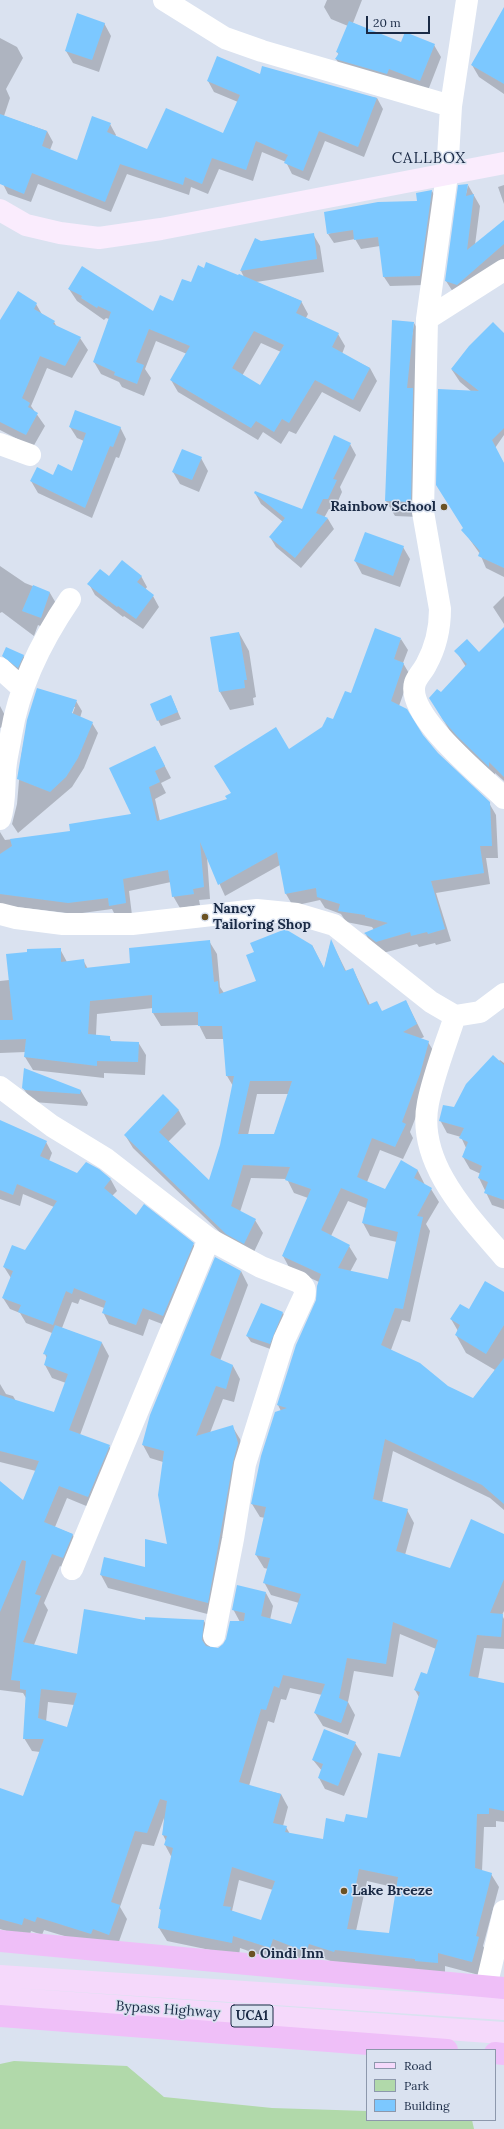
<!DOCTYPE html>
<style>
body{margin:0}
#map{position:relative;width:504px;height:2129px;overflow:hidden;background:#dae2f0;font-family:Lora,serif}
canvas{display:block}
.legend{position:absolute;left:366px;top:2049px;width:130px;height:72px;box-sizing:border-box;background:#dae2f0;border:1px solid #8d98ac;margin:0;padding:5px 7px;list-style:none;font-size:12px;color:#1a2a45}
.legend li{display:flex;align-items:center;gap:8px;height:20px}
.legend b{width:20px;border:1px solid #8d98ac}
.scale{position:absolute;left:366px;top:16px;width:64px;height:18px;box-sizing:border-box;border:2px solid #1a2a45;border-top:0;padding-left:5px;font-size:12px;line-height:14px;white-space:nowrap;color:#1a2a45;-webkit-text-stroke:3px #dae2f0;paint-order:stroke}
</style>
<div id="map">
<canvas width="504" height="2129"></canvas>
<ul class="legend">
<li><b style="height:5px;background:#f5d9fb"></b>Road</li>
<li><b style="height:11px;background:#b1d9aa"></b>Park</li>
<li><b style="height:11px;background:#7cc8ff"></b>Building</li>
</ul>
<div class="scale">20 m</div>
</div>
<script>
const c = document.querySelector('canvas').getContext('2d');
c.lineJoin = 'round';
function fillPath(path, color) { c.fillStyle = color; c.fill(path, 'evenodd'); }
function strokePath(path, color, width, dash) { c.strokeStyle = color; c.lineWidth = width; c.lineCap = dash ? 'butt' : 'round'; c.setLineDash(dash || []); c.stroke(path); }
function write(font, color, halo, rows, align = 'center') {
  c.font = font + ' Lora,serif'; c.lineWidth = 3; c.setLineDash([]); c.textBaseline = 'middle'; c.strokeStyle = halo; c.fillStyle = color; for (const [text, x, y, turn = 0] of rows) {
    c.save(); c.translate(x, y); c.rotate((+turn || 0) * Math.PI / 180); c.textAlign = isNaN(turn) ? turn : align; if (halo) c.strokeText(text, 0, 0); c.fillText(text, 0, 0); c.restore();
  }
}
fillPath(new Path2D(`
 M 14,2061 L 127,2066 L 164,2097 L 272,2108 L 367,2111 L 367,2120 L 472,2120 L 474,2129 L 0,2129 L 0,2064 Z`), '#b1d9aa');
fillPath(new Path2D(`
 M 327,0 L 362,0 L 353,23 L 402,44 L 434,45 L 441,57 L 427,93 L 343,71 L 336,59 L 339,55 L 337,52 L 348,26 L 331,19 L 324,7 Z
 M 504,14 L 504,94 L 479,77 L 472,65 Z
 M 104,23 L 111,36 L 99,72 L 73,63 L 66,51 Z
 M 0,38 L 17,47 L 23,58 L 6,89 L 10,98 L 4,116 L 47,131 L 53,142 L 50,150 L 78,161 L 110,124 L 116,135 L 115,137 L 148,150 L 224,135 L 238,102 L 214,92 L 208,81 L 261,75 L 377,98 L 383,109 L 364,157 L 325,141 L 309,181 L 292,174 L 286,162 L 262,152 L 253,181 L 219,169 L 208,194 L 191,187 L 189,195 L 127,174 L 111,212 L 38,184 L 31,202 L 8,194 L 3,184 L 0,183 Z
 M 468,185 L 480,206 L 475,245 L 504,222 L 504,259 L 453,292 L 446,281 Z
 M 504,185 L 504,204 L 498,187 Z
 M 432,191 L 437,200 L 425,285 L 390,286 L 384,277 L 380,246 L 361,249 L 355,239 L 334,243 L 328,234 L 418,202 Z
 M 313,234 L 320,246 L 324,272 L 256,282 L 301,301 L 308,314 L 306,318 L 338,334 L 345,346 L 342,354 L 370,368 L 377,381 L 360,412 L 322,392 L 296,434 L 289,431 L 281,444 L 263,432 L 258,440 L 178,392 L 171,380 L 187,354 L 156,341 L 145,369 L 151,378 L 144,396 L 122,387 L 119,382 L 101,374 L 94,362 L 109,319 L 106,318 L 104,320 L 77,301 L 69,289 L 154,313 L 173,302 L 205,269 L 244,277 L 241,271 L 256,239 L 261,242 ZM 261,343 L 281,352 L 260,386 L 242,376 Z
 M 36,304 L 43,316 L 54,322 L 57,327 L 80,338 L 88,350 L 72,378 L 47,368 L 31,406 L 45,426 L 33,447 L 0,430 L 0,322 Z
 M 414,323 L 423,339 L 419,517 L 395,516 L 386,501 Z
 M 504,335 L 504,435 L 495,448 L 504,464 L 504,577 L 486,568 L 480,554 L 463,530 L 464,528 L 472,392 L 460,382 L 452,370 Z
 M 70,427 L 120,427 L 126,439 L 119,458 L 116,457 L 92,518 L 38,493 L 31,481 L 72,472 L 84,441 L 77,438 Z
 M 350,444 L 356,455 L 340,487 L 342,492 L 334,510 L 329,509 L 324,518 L 328,519 L 334,529 L 301,568 L 276,547 L 270,537 L 283,522 L 261,504 L 255,493 L 302,511 Z
 M 201,458 L 208,471 L 199,492 L 180,484 L 173,472 Z
 M 403,547 L 410,559 L 400,587 L 362,574 L 355,561 Z
 M 0,566 L 25,583 L 50,593 L 57,605 L 47,629 L 38,625 L 34,636 L 2,612 L 0,613 Z
 M 141,576 L 147,587 L 145,590 L 153,596 L 159,607 L 143,629 L 124,616 L 123,617 L 95,595 L 89,584 L 109,578 Z
 M 504,596 L 504,624 L 493,607 Z
 M 504,629 L 504,781 L 495,773 L 495,778 L 451,733 L 438,711 L 441,694 L 466,667 L 456,651 L 479,653 Z
 M 239,633 L 249,651 L 256,697 L 253,698 L 254,705 L 230,710 L 220,692 Z
 M 401,639 L 408,650 L 403,663 L 410,675 L 399,706 L 437,753 L 489,803 L 496,815 L 498,858 L 486,858 L 490,884 L 436,893 L 451,941 L 436,945 L 435,943 L 419,947 L 417,944 L 383,953 L 372,945 L 365,933 L 374,930 L 372,927 L 346,922 L 341,914 L 325,908 L 320,900 L 293,906 L 286,894 L 280,865 L 225,896 L 207,856 L 210,899 L 199,900 L 200,905 L 180,908 L 173,896 L 171,882 L 129,891 L 132,915 L 116,917 L 112,909 L 75,914 L 0,905 L 0,832 L 5,840 L 72,832 L 132,814 L 155,747 L 171,778 L 161,783 L 166,793 L 155,799 L 160,821 L 228,800 L 289,750 L 334,721 L 351,694 Z
 M 23,655 L 26,661 L 21,673 L 7,662 L 3,656 Z
 M 171,696 L 181,719 L 161,726 L 158,720 Z
 M 76,701 L 82,711 L 80,718 L 92,723 L 98,733 L 84,768 L 72,787 L 18,833 L 12,824 L 17,804 L 21,757 L 28,720 ZM 73,707 L 75,707 L 71,718 L 69,718 Z
 M 0,706 L 9,723 L 0,728 Z
 M 209,941 L 217,954 L 220,987 L 224,993 L 258,981 L 312,945 L 324,969 L 331,941 L 346,971 L 353,969 L 370,1005 L 382,1012 L 406,1001 L 424,1037 L 420,1039 L 428,1042 L 436,1055 L 427,1088 L 410,1132 L 413,1138 L 403,1159 L 380,1150 L 367,1182 L 386,1190 L 401,1162 L 418,1171 L 425,1185 L 431,1189 L 439,1202 L 426,1224 L 430,1231 L 410,1322 L 402,1320 L 391,1350 L 447,1387 L 473,1399 L 495,1370 L 466,1353 L 456,1335 L 458,1331 L 451,1319 L 504,1296 L 504,1510 L 490,1498 L 393,1451 L 382,1503 L 407,1510 L 414,1523 L 405,1555 L 451,1569 L 504,1535 L 504,1611 L 502,1615 L 504,1619 L 504,1649 L 484,1648 L 478,1679 L 504,1684 L 504,1822 L 496,1821 L 496,1827 L 484,1827 L 482,1871 L 491,1874 L 499,1887 L 483,1946 L 486,1951 L 479,1975 L 445,1966 L 445,1975 L 341,1965 L 317,1956 L 314,1964 L 280,1952 L 277,1961 L 240,1948 L 239,1956 L 167,1941 L 159,1928 L 162,1912 L 160,1909 L 172,1858 L 165,1845 L 166,1841 L 163,1835 L 164,1818 L 154,1846 L 142,1844 L 120,1907 L 127,1919 L 117,1947 L 98,1946 L 44,1930 L 42,1935 L 31,1931 L 29,1938 L 0,1929 L 0,1789 L 23,1797 L 40,1752 L 32,1751 L 24,1738 L 26,1698 L 23,1693 L 0,1690 L 0,1482 L 24,1502 L 36,1471 L 0,1462 L 0,1384 L 6,1394 L 13,1396 L 16,1401 L 54,1413 L 66,1383 L 52,1378 L 45,1365 L 47,1359 L 45,1354 L 52,1333 L 26,1323 L 20,1313 L 10,1309 L 3,1298 L 11,1278 L 4,1267 L 26,1251 L 54,1207 L 23,1194 L 20,1206 L 0,1199 L 0,1121 L 46,1142 L 52,1153 L 49,1161 L 78,1174 L 111,1180 L 117,1191 L 112,1196 L 136,1217 L 193,1244 L 200,1255 L 170,1327 L 149,1319 L 143,1336 L 109,1324 L 103,1312 L 104,1308 L 80,1299 L 78,1304 L 72,1302 L 62,1328 L 102,1343 L 109,1356 L 80,1435 L 109,1446 L 117,1459 L 96,1510 L 67,1498 L 55,1527 L 72,1534 L 80,1547 L 70,1571 L 60,1566 L 44,1603 L 48,1610 L 34,1645 L 78,1655 L 146,1621 L 204,1621 L 211,1634 L 210,1647 L 218,1649 L 224,1645 L 240,1622 L 233,1609 L 266,1593 L 273,1606 L 270,1620 L 292,1625 L 299,1603 L 271,1595 L 264,1582 L 268,1569 L 264,1568 L 256,1555 L 265,1518 L 260,1517 L 252,1504 L 281,1411 L 278,1405 L 317,1300 L 319,1282 L 290,1269 L 283,1256 L 308,1198 L 294,1193 L 287,1179 L 251,1178 L 240,1212 L 255,1220 L 263,1233 L 252,1256 L 235,1247 L 133,1148 L 125,1135 L 163,1096 L 179,1111 L 186,1124 L 168,1142 L 209,1182 L 221,1145 L 233,1086 L 227,1076 L 224,1039 L 206,1039 L 199,1025 L 161,1026 L 153,1013 L 153,1008 L 97,1014 L 96,1035 L 109,1037 L 112,1042 L 138,1042 L 146,1055 L 145,1075 L 104,1073 L 104,1078 L 33,1070 L 25,1057 L 26,1052 L 0,1053 L 0,981 L 9,980 L 60,949 L 67,962 L 83,960 L 88,969 L 131,964 ZM 257,1094 L 289,1094 L 274,1135 L 248,1135 ZM 348,1201 L 366,1208 L 363,1223 L 370,1236 L 397,1242 L 388,1280 L 350,1272 L 357,1259 L 349,1246 L 331,1236 ZM 400,1634 L 436,1649 L 428,1676 L 415,1690 L 419,1697 L 401,1758 L 367,1819 L 345,1823 L 323,1840 L 290,1834 L 286,1827 L 283,1826 L 288,1807 L 281,1794 L 249,1786 L 268,1721 L 274,1723 L 281,1699 L 286,1700 L 290,1688 L 322,1695 L 315,1713 L 323,1726 L 348,1735 L 355,1715 L 348,1702 L 354,1671 L 393,1677 ZM 48,1702 L 74,1705 L 67,1729 L 46,1722 ZM 239,1880 L 273,1890 L 262,1922 L 232,1911 ZM 367,1881 L 397,1888 L 390,1934 L 356,1931 Z
 M 500,1060 L 504,1063 L 504,1209 L 492,1205 L 479,1178 L 481,1174 L 470,1169 L 463,1157 L 466,1148 L 461,1137 L 447,1133 L 440,1120 L 454,1108 Z
 M 23,1088 L 81,1091 L 88,1103 L 87,1106 L 33,1102 Z
 M 241,1271 L 248,1285 L 220,1361 L 233,1366 L 240,1379 L 234,1402 L 223,1399 L 210,1433 L 232,1426 L 240,1439 L 245,1457 L 215,1616 L 108,1588 L 101,1575 L 146,1569 L 168,1546 L 163,1462 L 150,1458 L 143,1445 Z
 M 283,1313 L 286,1319 L 273,1350 L 251,1342 L 247,1336 Z
 M 355,1743 L 362,1754 L 344,1796 L 325,1789 L 319,1778 L 322,1771 L 313,1760 Z`), '#0003');
fillPath(new Path2D(`
 M 504,7 L 504,84 L 471,65 Z
 M 77,13 L 105,23 L 92,60 L 65,51 Z
 M 349,21 L 401,42 L 405,32 L 435,44 L 420,81 L 389,69 L 387,74 L 335,59 L 339,53 L 336,52 Z
 M 217,56 L 260,74 L 262,66 L 377,98 L 358,147 L 319,131 L 303,171 L 284,163 L 288,155 L 256,141 L 246,170 L 212,158 L 202,184 L 185,177 L 183,185 L 120,164 L 105,202 L 32,173 L 24,194 L 0,184 L 0,114 L 47,131 L 42,146 L 77,160 L 92,116 L 111,123 L 107,132 L 147,149 L 166,108 L 223,133 L 240,95 L 207,81 Z
 M 468,184 L 466,196 L 474,194 L 467,250 L 504,220 L 504,244 L 457,285 L 445,281 L 458,185 Z
 M 432,190 L 420,276 L 383,277 L 378,237 L 354,240 L 353,230 L 327,234 L 324,212 L 378,202 L 417,201 L 416,193 Z
 M 314,233 L 317,259 L 240,271 L 255,238 L 261,241 Z
 M 206,262 L 238,275 L 239,274 L 302,301 L 296,313 L 339,333 L 332,347 L 370,368 L 353,400 L 315,380 L 289,423 L 282,419 L 274,432 L 256,421 L 251,428 L 170,380 L 190,346 L 149,329 L 136,362 L 144,365 L 137,384 L 114,375 L 115,372 L 93,362 L 111,312 L 98,306 L 97,308 L 81,298 L 82,296 L 68,289 L 82,266 L 153,311 L 160,295 L 173,301 L 182,279 L 191,282 L 198,265 L 204,268 ZM 254,331 L 284,345 L 260,385 L 232,368 Z
 M 18,291 L 37,303 L 34,309 L 55,321 L 53,324 L 81,337 L 65,366 L 40,356 L 22,398 L 30,403 L 28,407 L 38,413 L 26,435 L 0,422 L 0,320 Z
 M 392,320 L 414,322 L 407,388 L 413,388 L 411,502 L 385,501 Z
 M 493,322 L 504,333 L 504,428 L 492,440 L 504,463 L 504,568 L 478,556 L 480,551 L 461,530 L 463,528 L 436,485 L 438,389 L 479,391 L 451,369 L 469,346 Z
 M 75,410 L 121,427 L 113,447 L 110,446 L 85,508 L 30,481 L 37,467 L 53,475 L 58,464 L 72,471 L 86,433 L 69,427 Z
 M 334,435 L 351,443 L 333,479 L 337,480 L 328,499 L 323,499 L 316,513 L 328,518 L 295,558 L 269,537 L 285,518 L 254,493 L 255,491 L 302,509 Z
 M 182,449 L 202,457 L 192,480 L 172,472 Z
 M 365,532 L 404,546 L 393,576 L 354,561 Z
 M 122,560 L 142,576 L 137,582 L 154,595 L 136,619 L 118,606 L 117,607 L 87,584 L 100,569 L 109,576 Z
 M 33,585 L 50,592 L 41,618 L 22,611 Z
 M 504,627 L 504,777 L 489,762 L 489,767 L 457,736 L 443,720 L 429,698 L 437,689 L 441,692 L 467,664 L 454,651 L 467,639 L 479,652 Z
 M 375,628 L 401,638 L 394,659 L 404,663 L 391,701 L 407,709 L 423,735 L 438,753 L 490,802 L 492,846 L 480,846 L 484,873 L 431,881 L 445,929 L 428,934 L 427,932 L 411,936 L 410,932 L 376,942 L 364,933 L 388,923 L 365,917 L 365,915 L 338,911 L 340,904 L 317,897 L 316,888 L 285,894 L 277,852 L 218,885 L 200,842 L 204,887 L 193,889 L 194,894 L 172,897 L 168,870 L 123,879 L 126,903 L 109,906 L 108,898 L 68,903 L 0,894 L 0,854 L 12,846 L 10,839 L 70,831 L 69,824 L 131,814 L 109,768 L 155,746 L 165,766 L 155,771 L 160,782 L 149,787 L 157,821 L 227,799 L 225,796 L 231,793 L 214,766 L 276,727 L 289,749 L 322,727 L 327,717 L 333,719 L 345,691 L 351,693 Z
 M 239,632 L 247,680 L 244,680 L 245,688 L 219,692 L 210,637 Z
 M 6,647 L 24,655 L 18,668 L 2,656 Z
 M 37,688 L 77,700 L 72,713 L 93,722 L 78,758 L 66,777 L 50,792 L 17,779 L 27,720 Z
 M 171,695 L 178,712 L 157,721 L 150,704 Z
 M 283,930 L 287,930 L 312,945 L 324,968 L 331,939 L 345,971 L 353,968 L 368,1005 L 377,1001 L 382,1011 L 406,1000 L 417,1024 L 403,1032 L 429,1041 L 420,1074 L 402,1122 L 406,1124 L 395,1147 L 372,1138 L 357,1177 L 385,1189 L 401,1160 L 418,1170 L 414,1178 L 432,1188 L 417,1216 L 423,1217 L 403,1309 L 395,1308 L 381,1345 L 420,1363 L 448,1386 L 473,1398 L 504,1358 L 504,1504 L 482,1485 L 385,1439 L 373,1499 L 408,1509 L 396,1551 L 450,1568 L 471,1519 L 504,1534 L 504,1579 L 490,1613 L 503,1614 L 501,1637 L 477,1635 L 469,1676 L 504,1683 L 504,1811 L 489,1808 L 489,1814 L 477,1814 L 475,1868 L 492,1873 L 476,1936 L 479,1937 L 472,1962 L 438,1953 L 438,1963 L 415,1961 L 415,1959 L 335,1950 L 334,1952 L 309,1944 L 306,1952 L 273,1939 L 270,1948 L 233,1936 L 232,1943 L 158,1928 L 161,1909 L 159,1909 L 173,1848 L 164,1845 L 167,1836 L 162,1835 L 167,1801 L 160,1799 L 147,1833 L 135,1831 L 111,1902 L 120,1905 L 109,1935 L 93,1929 L 91,1934 L 37,1917 L 35,1922 L 24,1918 L 22,1925 L 0,1919 L 0,1788 L 23,1796 L 44,1739 L 23,1739 L 26,1690 L 20,1689 L 20,1681 L 11,1680 L 26,1561 L 22,1560 L 0,1612 L 0,1481 L 23,1500 L 39,1461 L 0,1451 L 0,1395 L 54,1412 L 68,1374 L 44,1365 L 47,1355 L 43,1354 L 55,1325 L 102,1342 L 69,1430 L 110,1445 L 88,1497 L 59,1486 L 44,1522 L 73,1534 L 63,1558 L 52,1554 L 35,1594 L 41,1596 L 23,1642 L 77,1654 L 84,1609 L 145,1620 L 145,1617 L 204,1620 L 202,1640 L 206,1646 L 218,1648 L 223,1644 L 226,1639 L 230,1621 L 244,1621 L 245,1613 L 232,1610 L 237,1585 L 266,1592 L 261,1616 L 291,1624 L 301,1594 L 263,1583 L 270,1558 L 255,1555 L 266,1507 L 251,1504 L 261,1456 L 275,1412 L 287,1408 L 277,1405 L 296,1345 L 316,1300 L 317,1286 L 321,1274 L 282,1256 L 311,1189 L 285,1180 L 290,1167 L 243,1165 L 231,1206 L 256,1219 L 244,1244 L 226,1234 L 124,1135 L 163,1094 L 179,1110 L 159,1132 L 209,1180 L 220,1145 L 234,1076 L 226,1076 L 222,1026 L 198,1026 L 198,1012 L 152,1013 L 152,995 L 90,1001 L 88,1034 L 110,1036 L 110,1041 L 139,1042 L 138,1062 L 97,1061 L 97,1066 L 24,1057 L 26,1039 L 0,1040 L 0,1020 L 13,1020 L 6,954 L 27,952 L 27,949 L 61,948 L 61,962 L 84,959 L 85,968 L 130,963 L 129,948 L 210,940 L 214,982 L 218,981 L 219,994 L 256,981 L 246,955 L 254,952 L 250,943 ZM 250,1081 L 292,1081 L 274,1134 L 238,1134 ZM 341,1188 L 368,1199 L 362,1223 L 398,1232 L 388,1279 L 338,1268 L 350,1245 L 321,1230 ZM 393,1622 L 438,1640 L 427,1674 L 421,1672 L 414,1690 L 420,1692 L 400,1757 L 378,1753 L 367,1818 L 346,1814 L 344,1822 L 326,1818 L 323,1839 L 285,1832 L 287,1826 L 273,1823 L 281,1794 L 239,1782 L 261,1709 L 266,1710 L 274,1686 L 279,1688 L 283,1675 L 325,1684 L 314,1713 L 341,1723 L 348,1702 L 339,1698 L 347,1658 L 386,1664 ZM 41,1689 L 77,1693 L 67,1727 L 38,1718 ZM 232,1867 L 275,1881 L 261,1920 L 230,1910 L 231,1907 L 223,1906 ZM 359,1869 L 398,1877 L 389,1933 L 347,1929 Z
 M 493,1055 L 504,1065 L 504,1200 L 484,1193 L 488,1182 L 478,1178 L 482,1166 L 462,1157 L 468,1142 L 459,1138 L 464,1128 L 439,1121 L 443,1105 L 454,1107 L 466,1084 Z
 M 24,1068 L 81,1090 L 80,1094 L 25,1090 L 22,1088 Z
 M 0,1120 L 47,1141 L 40,1156 L 77,1173 L 86,1162 L 99,1169 L 111,1179 L 104,1188 L 136,1215 L 144,1204 L 194,1243 L 163,1316 L 143,1308 L 136,1325 L 102,1313 L 106,1301 L 74,1288 L 72,1294 L 66,1291 L 53,1325 L 18,1312 L 21,1305 L 2,1298 L 13,1271 L 3,1267 L 12,1245 L 25,1250 L 57,1201 L 17,1184 L 13,1195 L 0,1190 Z
 M 215,1257 L 241,1271 L 210,1355 L 233,1365 L 226,1389 L 216,1386 L 196,1436 L 233,1425 L 238,1443 L 233,1462 L 208,1603 L 100,1575 L 104,1557 L 145,1567 L 145,1539 L 167,1544 L 158,1495 L 164,1451 L 142,1445 L 150,1415 Z
 M 485,1281 L 504,1292 L 504,1325 L 486,1354 L 455,1335 L 460,1325 L 450,1319 L 460,1304 L 469,1309 Z
 M 261,1303 L 283,1312 L 270,1344 L 246,1336 Z
 M 324,1729 L 356,1742 L 338,1786 L 318,1778 L 323,1764 L 312,1760 Z`), '#7cc8ff');
strokePath(new Path2D(`
 M 164,0 L 225,38 L 262,51 L 451,106
 M 467,0 L 451,106 L 447,175 L 427,319 L 423,512 L 440,609 C 440,630 436,647 426,665 C 423,671 417,677 415,683 C 405,715 482,776 504,798
 M 427,319 L 504,270
 M 0,444 L 30,455
 M 0,668 L 23,689
 M 0,819 C 5,805 4,789 5,774 C 5,761 9,748 11,735 C 19,686 42,640 70,599
 M 0,914 L 16,918 L 63,924 L 132,924 L 257,910 L 297,914 L 334,925 L 431,1002 L 455,1016 L 480,1012 L 504,994
 M 455,1016 C 446,1044 434,1073 428,1103 C 416,1163 468,1215 504,1257
 M 0,1087 L 52,1126 L 106,1159 L 209,1239 L 261,1267 L 299,1282 C 305,1287 306,1290 304,1297 L 284,1340 L 245,1464 L 233,1539 L 214,1636
 M 72,1569 L 209,1239
 M 486,1987 L 504,1911`), '#fff', 22);
strokePath(new Path2D(`
 M 0,210 L 26,225 L 60,233 L 99,238 L 161,229 L 504,163`), '#faecfd', 22);
strokePath(new Path2D(`
 M 0,1976 L 504,2009
 M 0,1998 L 504,2033`), '#f5d9fb', 22);
strokePath(new Path2D(`
 M 0,1941 L 504,1988
 M 0,2016 L 447,2050
 M 495,2053 L 504,2054`), '#efbff8', 22);
for (const [x, y, r, color] of [
 [444,507,4,"#6b5223"],
 [205,917,4,"#6b5223"],
 [344,1891,4,"#6b5223"],
 [252,1954,4,"#6b5223"]
]) { const dot = new Path2D(); dot.arc(x, y, r, 0, 2 * Math.PI); c.fillStyle = color; c.fill(dot); strokePath(dot, '#dae2f0', 1.5); }
for (const [x, y, w] of [
 [252,2016,42]
]) { const box = new Path2D(); box.roundRect(x - w / 2, y - 11, w, 22, 3); c.fillStyle = '#dae2f0'; c.fill(box); strokePath(box, '#1a2a45', 1); }
write('bold 13px', '#1a2a45', null, [
 ["UCA1",252,2016]
]);
write('bold 14px', '#1a2a45', '#dae2f0', [
 ["Rainbow School",436,507,"right"],
 ["Nancy",213,909],
 ["Tailoring Shop",213,925],
 ["Lake Breeze",352,1891],
 ["Oindi Inn",260,1954]
], 'left');
write('14px', '#1a2a45', '#dae2f0', [
 ["Bypass Highway",168,2010,4]
]);
c.letterSpacing = '1px';
write('15px', '#1a2a45', '#dae2f0', [
 ["CALLBOX",429,159]
]);
c.letterSpacing = '0px';
</script>
